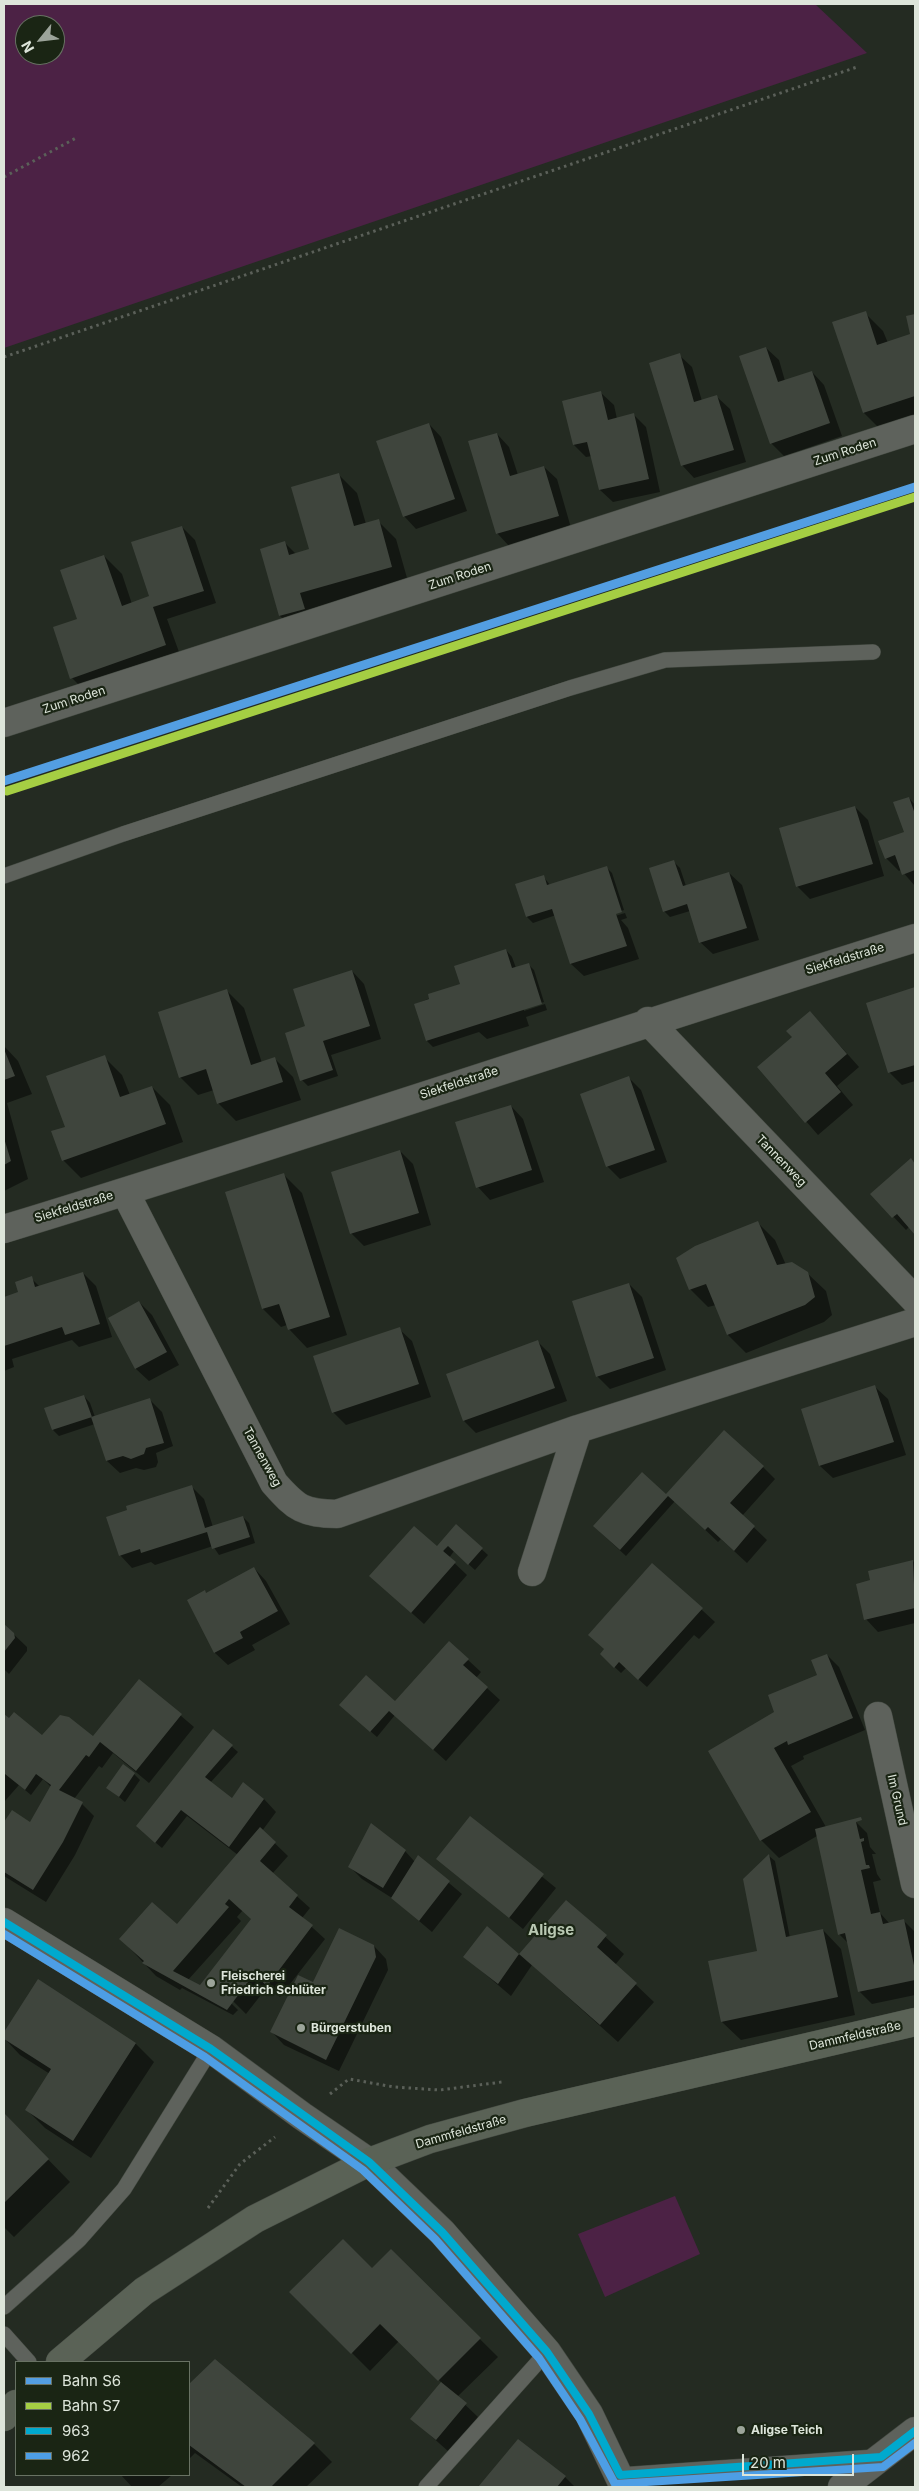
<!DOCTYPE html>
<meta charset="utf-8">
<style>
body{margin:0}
#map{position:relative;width:919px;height:2491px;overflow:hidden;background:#242b22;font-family:Inter,sans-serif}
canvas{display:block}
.frame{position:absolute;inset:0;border:5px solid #dde5da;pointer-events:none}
.legend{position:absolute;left:15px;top:2361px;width:175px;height:115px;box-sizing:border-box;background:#1a2514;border:1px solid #687263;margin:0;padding:6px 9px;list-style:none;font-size:15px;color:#dde5da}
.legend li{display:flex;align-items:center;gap:10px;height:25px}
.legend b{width:25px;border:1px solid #687263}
.north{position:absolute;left:15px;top:15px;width:50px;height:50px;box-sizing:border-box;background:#1a2514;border:1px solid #687263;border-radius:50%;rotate:241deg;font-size:14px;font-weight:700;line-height:20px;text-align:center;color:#dde5da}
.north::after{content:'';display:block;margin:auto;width:18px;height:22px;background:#9ca49a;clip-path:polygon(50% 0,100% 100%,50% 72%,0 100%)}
.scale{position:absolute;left:742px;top:2454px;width:112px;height:22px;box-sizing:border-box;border:2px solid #dde5da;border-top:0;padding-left:6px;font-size:15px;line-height:18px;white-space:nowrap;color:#dde5da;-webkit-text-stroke:4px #1a2514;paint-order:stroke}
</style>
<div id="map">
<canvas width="919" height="2491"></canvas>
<div class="frame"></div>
<ul class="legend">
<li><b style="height:6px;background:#539ee2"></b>Bahn S6</li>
<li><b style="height:6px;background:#a5ce43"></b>Bahn S7</li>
<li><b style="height:6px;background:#00a9ce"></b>963</li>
<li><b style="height:6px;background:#4d9ee5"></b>962</li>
</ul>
<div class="north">N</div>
<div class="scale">20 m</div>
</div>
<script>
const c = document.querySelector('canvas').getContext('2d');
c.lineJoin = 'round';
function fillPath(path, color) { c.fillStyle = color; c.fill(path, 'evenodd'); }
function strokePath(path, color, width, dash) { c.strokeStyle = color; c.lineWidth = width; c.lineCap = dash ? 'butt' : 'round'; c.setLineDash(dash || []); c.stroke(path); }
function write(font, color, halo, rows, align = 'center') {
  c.font = font + ' Inter,sans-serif'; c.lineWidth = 4.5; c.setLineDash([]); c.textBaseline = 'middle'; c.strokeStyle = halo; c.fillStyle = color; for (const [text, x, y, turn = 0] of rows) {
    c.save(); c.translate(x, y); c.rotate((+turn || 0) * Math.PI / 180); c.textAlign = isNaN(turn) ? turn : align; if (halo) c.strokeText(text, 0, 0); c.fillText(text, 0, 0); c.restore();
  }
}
fillPath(new Path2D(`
 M 4,4 L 815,4 L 867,53 L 4,348 ZM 25,25 L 55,25 L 55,55 L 25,55 Z
 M 675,2196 L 700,2254 L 605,2297 L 578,2234 Z`), '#4c2245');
fillPath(new Path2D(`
 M 865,313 L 883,331 L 888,343 L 911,335 L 907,317 L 915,315 L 915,420 L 882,431 L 864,413 L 834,323 Z
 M 766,348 L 779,360 L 785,381 L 812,372 L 824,385 L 842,436 L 784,456 L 771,443 Z
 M 679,355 L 692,367 L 702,401 L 717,397 L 730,409 L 746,462 L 694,478 L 682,465 Z
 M 601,393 L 614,405 L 617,419 L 633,414 L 646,427 L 660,492 L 613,502 L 600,490 L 592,456 L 586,457 L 574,445 L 564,402 Z
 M 429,424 L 441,437 L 467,511 L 416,529 L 404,516 Z
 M 497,434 L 509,447 L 518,475 L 544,467 L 557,479 L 571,528 L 509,546 L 497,533 Z
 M 339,475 L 357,493 L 366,524 L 378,521 L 396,539 L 409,585 L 299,634 L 280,616 L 261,549 L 285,543 L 296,554 L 311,550 Z
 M 182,527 L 195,540 L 216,603 L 167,619 L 183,663 L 90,696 L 72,678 L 78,620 L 104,556 L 122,574 L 132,604 L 148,598 Z
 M 909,798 L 915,805 L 915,886 L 901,870 L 899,871 L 886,858 L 905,833 Z
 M 855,807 L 868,820 L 884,876 L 810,899 L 797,886 Z
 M 674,862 L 680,868 L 686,886 L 729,873 L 742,885 L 759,940 L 713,954 L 700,942 L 690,911 L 670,917 L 664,911 Z
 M 606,867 L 612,873 L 624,910 L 615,913 L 615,916 L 625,913 L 627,918 L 621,920 L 628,928 L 639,959 L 584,976 L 571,964 L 556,915 L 533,923 L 527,917 L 543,876 L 550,885 Z
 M 506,950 L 512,957 L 516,968 L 528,964 L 534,970 L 544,1002 L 524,1008 L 524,1011 L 545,1004 L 547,1010 L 526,1017 L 529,1026 L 487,1039 L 479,1032 L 433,1047 L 427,1041 L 416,1004 L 461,985 Z
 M 352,971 L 364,984 L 381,1039 L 331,1055 L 338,1076 L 308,1086 L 302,1080 L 306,1027 Z
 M 915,988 L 915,1081 L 902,1085 L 890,1073 L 868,1004 Z
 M 226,990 L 244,1008 L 262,1063 L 275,1059 L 293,1077 L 301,1100 L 236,1121 L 218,1103 L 214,1090 L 198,1095 L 180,1077 Z
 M 810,1012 L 859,1067 L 837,1086 L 853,1105 L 818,1135 L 759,1067 L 794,1037 Z
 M 4,1046 L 18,1061 L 32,1094 L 7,1103 L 28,1179 L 4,1191 Z
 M 104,1057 L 122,1075 L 130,1095 L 152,1087 L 170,1105 L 183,1142 L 81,1178 L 63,1160 L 66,1127 Z
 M 628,1077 L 641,1090 L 667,1162 L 620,1179 L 607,1166 Z
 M 511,1106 L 523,1119 L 544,1182 L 490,1200 L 478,1187 Z
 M 400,1151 L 413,1164 L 431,1225 L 364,1246 L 351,1233 Z
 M 910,1160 L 915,1165 L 915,1233 L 910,1226 L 906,1230 L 872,1194 Z
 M 284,1175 L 302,1193 L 347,1335 L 307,1348 L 289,1329 L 287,1325 L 281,1327 L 263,1309 L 227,1193 Z
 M 757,1222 L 775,1240 L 786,1265 L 807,1273 L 826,1291 L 832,1315 L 824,1322 L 746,1353 L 728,1335 L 716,1305 L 708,1307 L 690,1289 Z
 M 83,1273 L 96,1286 L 112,1337 L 79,1347 L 72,1340 L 12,1359 L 14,1367 L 4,1371 L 4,1298 L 20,1293 L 31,1278 L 40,1287 Z
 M 629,1284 L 642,1297 L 666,1370 L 610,1389 L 597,1376 Z
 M 139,1302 L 152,1315 L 179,1365 L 149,1381 L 136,1369 L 109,1318 Z
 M 399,1329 L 412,1341 L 431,1397 L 346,1425 L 333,1412 Z
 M 538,1342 L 550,1354 L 567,1401 L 476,1433 L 464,1421 Z
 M 875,1387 L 888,1399 L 906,1455 L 833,1478 L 820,1466 L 803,1410 Z
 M 84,1396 L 90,1403 L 95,1417 L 149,1399 L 162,1412 L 173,1446 L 156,1453 L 158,1462 L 156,1467 L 144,1470 L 136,1468 L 120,1473 L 107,1461 L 95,1424 L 59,1436 L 53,1430 Z
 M 763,1467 L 775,1479 L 742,1516 L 767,1540 L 747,1563 L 721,1539 L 718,1542 L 675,1501 L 626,1556 L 600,1532 L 666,1496 Z
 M 191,1486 L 204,1499 L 213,1527 L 243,1517 L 249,1523 L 255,1543 L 219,1555 L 213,1546 L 155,1565 L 151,1562 L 132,1568 L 120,1555 L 129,1511 Z
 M 456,1526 L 488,1555 L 475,1570 L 454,1551 L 449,1558 L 467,1575 L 424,1624 L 384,1588 L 443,1552 L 444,1551 L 439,1546 Z
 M 913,1561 L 915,1564 L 915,1623 L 878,1632 L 866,1619 L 872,1581 Z
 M 653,1565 L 715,1622 L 699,1639 L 694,1635 L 647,1687 L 626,1668 L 621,1673 L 607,1660 Z
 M 254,1568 L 266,1581 L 290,1624 L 252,1645 L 255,1650 L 228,1665 L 215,1653 L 188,1601 L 207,1594 Z
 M 4,1625 L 27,1647 L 27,1651 L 9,1674 L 4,1669 Z
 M 827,1655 L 839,1667 L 865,1730 L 803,1756 L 804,1759 L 791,1766 L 826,1827 L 855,1821 L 867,1833 L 870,1847 L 876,1854 L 872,1854 L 877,1874 L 881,1880 L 873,1882 L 880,1913 L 890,1924 L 904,1921 L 915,1932 L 915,1995 L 872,2004 L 859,1991 L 849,1944 L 839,1934 L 817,1836 L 779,1858 L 761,1840 L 774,1714 L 818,1676 Z
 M 468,1660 L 481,1672 L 476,1678 L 500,1700 L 446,1761 L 395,1715 L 377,1737 L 347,1711 L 395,1703 Z
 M 139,1680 L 194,1727 L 149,1783 L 113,1753 L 102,1768 L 99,1766 L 74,1799 L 82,1804 L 94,1816 L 75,1855 L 46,1902 L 4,1876 L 4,1824 L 12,1812 L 31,1824 L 51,1787 L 43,1779 L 31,1795 L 19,1785 L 4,1802 L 4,1716 L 43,1738 L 93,1738 Z
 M 213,1730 L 238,1752 L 210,1783 L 232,1800 L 264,1799 L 276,1812 L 262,1831 L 288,1856 L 272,1874 L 310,1908 L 302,1918 L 325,1939 L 280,1997 L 268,1986 L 246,2014 L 231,1999 L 231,2003 L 239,2011 L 238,2010 L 233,2015 L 182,1988 L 180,1990 L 156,1976 L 121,1939 L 177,1926 L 238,1855 L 187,1816 L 162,1848 L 143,1832 L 162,1795 ZM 243,1910 L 252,1919 L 200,1987 L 188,1980 L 241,1921 L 237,1917 Z
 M 134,1774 L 140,1780 L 125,1802 L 108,1788 Z
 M 470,1818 L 556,1888 L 523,1929 L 438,1858 Z
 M 405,1851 L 415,1862 L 418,1857 L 462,1894 L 432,1932 L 392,1898 L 362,1879 L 349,1866 Z
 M 769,1856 L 775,1861 L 790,1938 L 823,1930 L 841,1949 L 855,2015 L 741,2040 L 722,2022 L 759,1952 Z
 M 566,1901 L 624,1954 L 615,1965 L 654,2002 L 618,2042 L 532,1965 L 511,1996 L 465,1957 L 487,1928 L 519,1955 Z
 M 374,1946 L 386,1959 L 388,1970 L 339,2071 L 284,2045 L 272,2032 L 313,1984 Z
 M 38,1981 L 136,2044 L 154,2062 L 91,2158 L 45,2128 L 27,2110 L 50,2074 L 20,2055 L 4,2038 L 4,2034 Z
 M 4,2114 L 70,2182 L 14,2237 L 4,2227 Z
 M 391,2251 L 498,2357 L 457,2397 L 478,2417 L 449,2452 L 412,2419 L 442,2383 L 399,2341 L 370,2371 L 291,2292 L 372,2270 Z
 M 215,2361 L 314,2444 L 332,2462 L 306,2487 L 242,2487 L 195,2453 L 189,2459 L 189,2386 Z
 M 518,2440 L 565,2477 L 575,2487 L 479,2487 Z
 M 121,2475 L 172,2475 L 158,2487 L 132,2487 Z`), '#0007');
fillPath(new Path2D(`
 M 866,311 L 877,345 L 910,334 L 906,316 L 915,314 L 915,396 L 863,413 L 832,322 Z
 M 766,347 L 778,382 L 812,371 L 830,423 L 770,444 L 739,356 Z
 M 680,353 L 694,402 L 717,395 L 734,450 L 681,466 L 649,363 Z
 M 601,391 L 608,420 L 634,413 L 649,479 L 599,490 L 587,442 L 573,445 L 562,401 Z
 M 429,423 L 455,499 L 403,517 L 376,441 Z
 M 497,433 L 510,476 L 544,466 L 559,516 L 496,534 L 468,441 Z
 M 339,473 L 354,526 L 379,519 L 392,567 L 300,593 L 305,609 L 279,616 L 260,549 L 285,541 L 289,555 L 309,549 L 291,487 Z
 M 182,526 L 204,591 L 153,607 L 166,645 L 70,679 L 53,627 L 77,619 L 60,570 L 104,555 L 122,606 L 149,596 L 131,542 Z
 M 909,797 L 915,814 L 915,870 L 902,875 L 895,855 L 885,859 L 878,841 L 904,832 L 893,802 Z
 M 855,806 L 873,864 L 796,887 L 779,828 Z
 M 674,860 L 683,886 L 729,872 L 747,928 L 699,943 L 687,904 L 663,912 L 649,868 Z
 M 607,866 L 622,912 L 616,914 L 627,946 L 570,964 L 552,909 L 526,917 L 515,884 L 544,875 L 547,885 Z
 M 506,949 L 512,968 L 529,963 L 542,1004 L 426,1041 L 414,1004 L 429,999 L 428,994 L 460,984 L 454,966 Z
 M 352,970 L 370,1026 L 323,1041 L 333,1070 L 300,1081 L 285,1033 L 305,1026 L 293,989 Z
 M 915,987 L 915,1065 L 888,1073 L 866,1003 Z
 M 227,989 L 251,1065 L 275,1057 L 283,1082 L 217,1104 L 206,1069 L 179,1078 L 158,1012 Z
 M 810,1011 L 847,1054 L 825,1073 L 841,1092 L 805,1123 L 757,1067 L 792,1037 L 786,1031 Z
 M 4,1049 L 15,1076 L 4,1080 Z
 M 105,1055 L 120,1097 L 152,1086 L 166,1124 L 62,1161 L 51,1131 L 65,1127 L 46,1076 Z
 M 629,1076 L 655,1150 L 606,1167 L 580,1094 Z
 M 511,1105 L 532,1170 L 476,1188 L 455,1122 Z
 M 4,1138 L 11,1161 L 4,1165 Z
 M 400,1150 L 419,1213 L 350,1234 L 331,1172 Z
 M 911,1158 L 915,1164 L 915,1235 L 897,1214 L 892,1218 L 870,1194 Z
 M 284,1173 L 330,1317 L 288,1330 L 279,1304 L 262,1309 L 225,1192 Z
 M 758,1221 L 777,1265 L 792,1262 L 808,1272 L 815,1297 L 805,1305 L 727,1335 L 706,1284 L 689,1290 L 676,1258 L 695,1246 Z
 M 83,1272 L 100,1324 L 65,1335 L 62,1327 L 4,1346 L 4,1297 L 18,1292 L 15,1282 L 32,1276 L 35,1287 Z
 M 629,1283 L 654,1358 L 596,1377 L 572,1301 Z
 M 139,1301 L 167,1352 L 135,1369 L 108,1318 Z
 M 400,1327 L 419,1384 L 332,1413 L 313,1356 Z
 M 538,1340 L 555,1388 L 463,1421 L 446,1374 Z
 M 875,1385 L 894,1442 L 819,1466 L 801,1409 Z
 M 84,1395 L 92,1417 L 52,1430 L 44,1408 Z
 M 150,1398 L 164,1443 L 146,1448 L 144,1454 L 131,1459 L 123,1456 L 106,1461 L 91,1417 Z
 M 724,1430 L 764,1466 L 730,1503 L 755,1526 L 734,1551 L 708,1527 L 705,1530 L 668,1496 L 620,1550 L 593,1526 L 642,1472 L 666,1494 Z
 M 192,1485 L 205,1528 L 243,1516 L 250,1537 L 212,1549 L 207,1532 L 141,1553 L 140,1549 L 119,1556 L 106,1517 L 127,1510 L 126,1506 Z
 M 456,1524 L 483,1548 L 468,1565 L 448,1546 L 443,1551 L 456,1562 L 411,1613 L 369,1576 L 414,1526 L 437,1546 Z
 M 913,1560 L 915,1608 L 864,1620 L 856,1584 L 870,1580 L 868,1571 Z
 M 652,1563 L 703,1608 L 638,1680 L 619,1662 L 614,1668 L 600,1654 L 604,1649 L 588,1635 Z
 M 254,1567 L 278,1611 L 240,1632 L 243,1638 L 214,1653 L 187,1600 L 205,1590 L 206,1593 Z
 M 4,1624 L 14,1633 L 15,1638 L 4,1652 Z
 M 449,1641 L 469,1659 L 463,1665 L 488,1687 L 433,1750 L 389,1711 L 370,1732 L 339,1705 L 366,1675 L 395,1701 Z
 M 827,1654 L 853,1718 L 788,1745 L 787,1741 L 774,1748 L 811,1812 L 760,1841 L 708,1751 L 774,1712 L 768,1695 L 817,1675 L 811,1660 Z
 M 139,1679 L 182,1714 L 136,1771 L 100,1742 L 89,1757 L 86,1755 L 59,1790 L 83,1802 L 63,1842 L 33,1890 L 4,1872 L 4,1822 L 12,1810 L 30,1822 L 51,1785 L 36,1774 L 25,1790 L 5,1774 L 4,1775 L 4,1714 L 9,1718 L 14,1712 L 42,1735 L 60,1715 L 69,1717 L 93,1736 Z
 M 213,1729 L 233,1745 L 205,1777 L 232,1798 L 243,1782 L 264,1799 L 229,1847 L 181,1810 L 155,1843 L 136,1826 Z
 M 123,1764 L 135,1773 L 119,1797 L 106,1788 Z
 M 470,1816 L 544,1874 L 509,1918 L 436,1859 Z
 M 861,1817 L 862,1820 L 856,1822 L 860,1839 L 864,1838 L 864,1841 L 861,1842 L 866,1865 L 869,1865 L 870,1868 L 861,1870 L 871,1914 L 880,1912 L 883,1924 L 904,1919 L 915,1970 L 915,1980 L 858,1992 L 845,1933 L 838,1935 L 815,1829 Z
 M 371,1823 L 406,1850 L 383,1888 L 348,1867 Z
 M 260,1827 L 276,1842 L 260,1861 L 298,1895 L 289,1907 L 313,1925 L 267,1986 L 254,1974 L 227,2010 L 142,1963 L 144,1961 L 119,1939 L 152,1902 L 177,1924 ZM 229,1899 L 251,1919 L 200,1985 L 173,1971 L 229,1907 L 225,1904 Z
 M 769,1854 L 786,1937 L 823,1929 L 838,1997 L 721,2022 L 708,1961 L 757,1951 L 743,1879 Z
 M 418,1855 L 450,1881 L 419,1921 L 391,1898 Z
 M 566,1900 L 607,1935 L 597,1947 L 637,1983 L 600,2025 L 519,1954 Z
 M 487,1926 L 519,1954 L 498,1984 L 463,1957 Z
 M 339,1928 L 374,1945 L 376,1957 L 326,2060 L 270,2032 L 298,1975 L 313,1982 Z
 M 38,1979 L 136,2043 L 73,2141 L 25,2110 L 51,2069 L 4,2039 L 4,2032 Z
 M 4,2113 L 49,2159 L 4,2203 Z
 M 343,2239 L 372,2268 L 391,2249 L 481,2338 L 438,2381 L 380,2324 L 351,2354 L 289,2292 Z
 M 215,2359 L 315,2443 L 271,2487 L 246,2487 L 189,2445 L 189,2384 Z
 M 441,2382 L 467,2403 L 436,2440 L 410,2419 Z
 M 518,2439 L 566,2476 L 557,2487 L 478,2487 Z`), '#3f453d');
const service = new Path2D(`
 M 4,876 L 123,834 L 570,688 L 665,660 L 873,652
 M 4,2307 L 79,2240 L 124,2189 L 211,2049
 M 4,2334 L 29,2362
 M 620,2475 L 875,2457
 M 426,2487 L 547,2352`);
const minor = new Path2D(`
 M 4,723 L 915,429
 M 648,1021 L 915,1300
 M 125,1192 L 274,1483 C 297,1509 303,1513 337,1514 L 578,1429 L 915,1322
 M 4,1229 C 309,1136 611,1033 915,938
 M 532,1572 L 578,1429
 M 878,1716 L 915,1884
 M 369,2162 L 442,2232 L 547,2352 L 589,2414 L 624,2487
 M 842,2487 L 915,2431`);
const tertiary = new Path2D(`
 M 4,1922 L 211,2049 L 302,2116 L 369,2162`);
const primary = new Path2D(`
 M 60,2362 L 144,2291 L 255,2219 L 369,2162 L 430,2139 L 525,2113 L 915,2022
 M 4,2417 L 16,2404`);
strokePath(service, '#434941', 16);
strokePath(minor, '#434941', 29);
strokePath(tertiary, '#434941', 29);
strokePath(primary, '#434941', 29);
strokePath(new Path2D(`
 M 4,177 L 76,138
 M 4,357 L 857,67
 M 330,2094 L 349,2079 L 394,2087 L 440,2090 L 502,2082
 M 208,2208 L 240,2164 L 275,2137`), '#5b6059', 3, [2.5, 4]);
strokePath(service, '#5e625c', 15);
strokePath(minor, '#5e625c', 28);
strokePath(tertiary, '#5e625c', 28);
strokePath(primary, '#5a6256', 28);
strokePath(new Path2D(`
 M 4,1922 L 211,2049 L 369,2162 L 442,2232 L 547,2352 L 589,2414 L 620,2475 L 881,2457 L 915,2431`), '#00a9ce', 8);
strokePath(new Path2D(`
 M 4,1934 L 205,2057 L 363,2170 L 435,2239 L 539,2358 L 580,2419 L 615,2484 L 883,2467 L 915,2443`), '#4d9ee5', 8);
strokePath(new Path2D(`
 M 4,781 L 915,487`), '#539ee2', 9);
strokePath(new Path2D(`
 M 7,791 L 915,497`), '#a5ce43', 9);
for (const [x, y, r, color] of [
 [211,1983,5,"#9ca49a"],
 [301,2028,5,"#9ca49a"],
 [741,2430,5,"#9ca49a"]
]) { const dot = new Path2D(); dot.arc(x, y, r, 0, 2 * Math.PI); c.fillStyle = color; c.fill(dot); strokePath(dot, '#1a2514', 2); }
write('12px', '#dde5da', '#1a2514', [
 ["Zum Roden",845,452,-18],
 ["Zum Roden",460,576,-18],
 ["Zum Roden",74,700,-18],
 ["Siekfeldstraße",845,959,-17],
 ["Siekfeldstraße",459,1083,-18],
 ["Tannenweg",781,1161,46],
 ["Siekfeldstraße",74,1207,-17],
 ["Tannenweg",262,1457,61],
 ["Im Grund",897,1800,77],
 ["Dammfeldstraße",855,2036,-13],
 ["Dammfeldstraße",461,2132,-16]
]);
write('bold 12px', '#dde5da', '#1a2514', [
 ["Fleischerei",221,1976],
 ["Friedrich Schlüter",221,1990],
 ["Bürgerstuben",311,2028],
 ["Aligse Teich",751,2430]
], 'left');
write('bold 15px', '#b9c8b2', '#1a2514', [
 ["Aligse",551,1930]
]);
</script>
